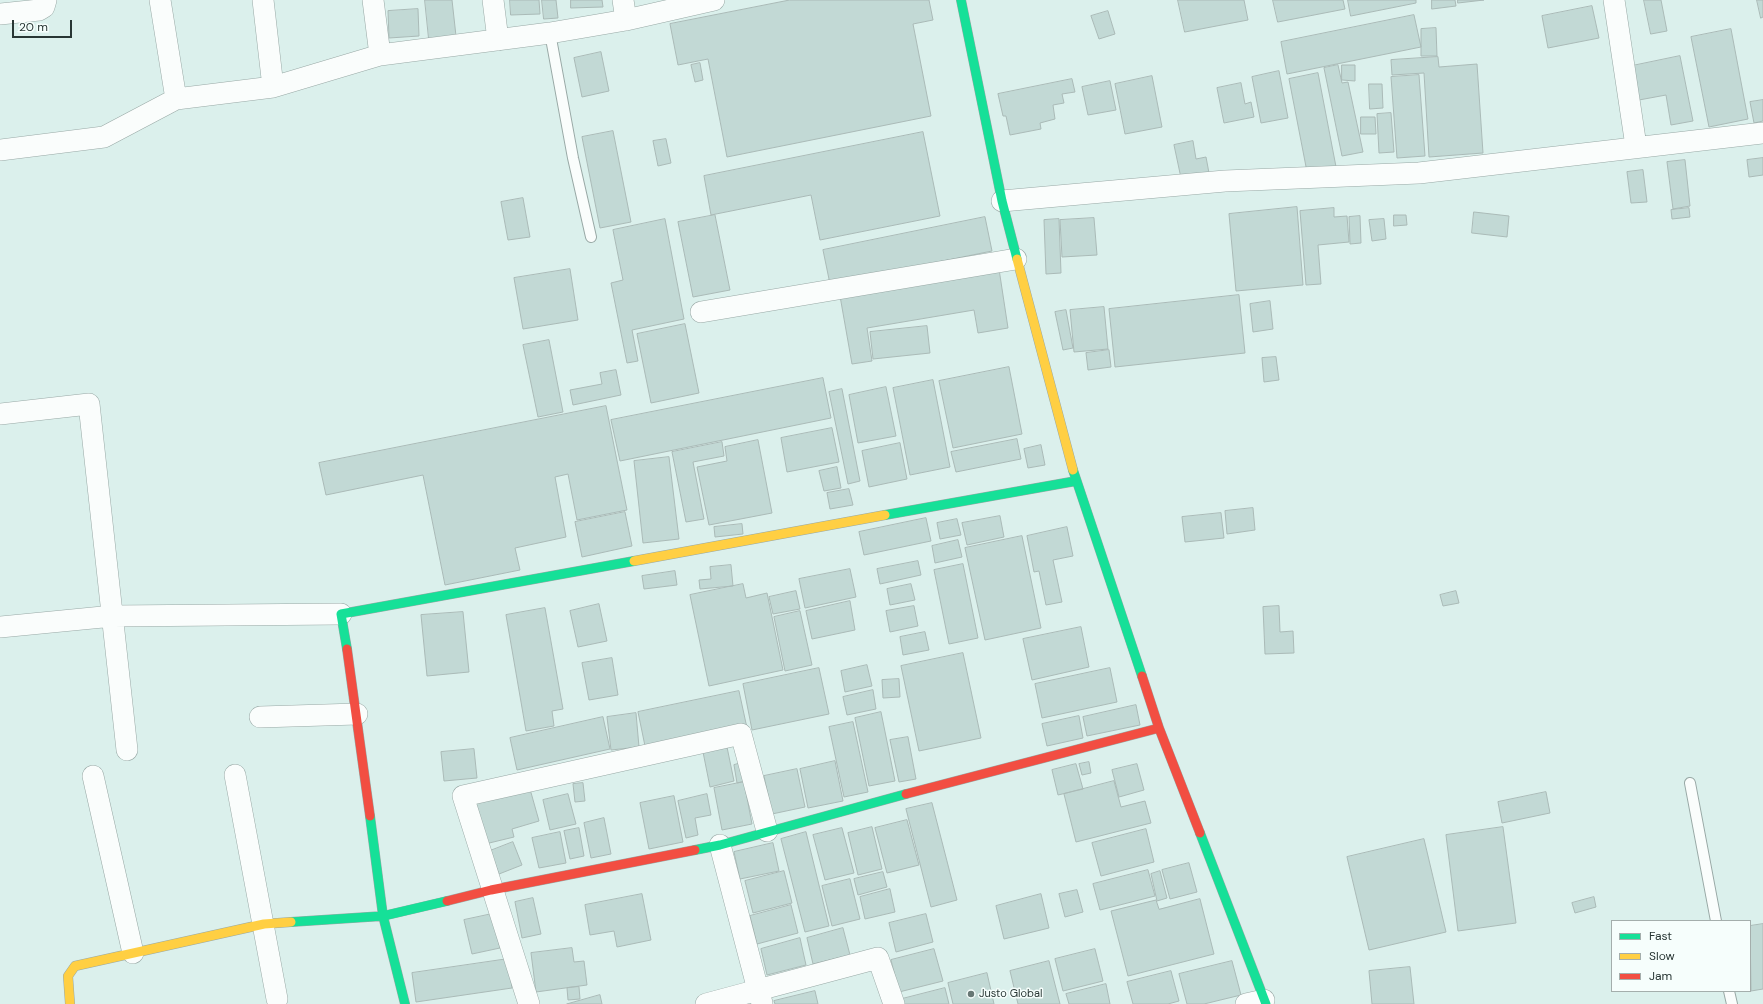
<!DOCTYPE html>
<style>
body{margin:0}
#map{position:relative;width:1763px;height:1004px;overflow:hidden;background:#dbf0ec;font-family:"DM Sans",sans-serif}
canvas{display:block}
.legend{position:absolute;left:1611px;top:920px;width:140px;height:72px;box-sizing:border-box;background:#f6fefc;border:1px solid #a4aeac;margin:0;padding:5px 7px;list-style:none;font-size:12px;color:#283634}
.legend li{display:flex;align-items:center;gap:8px;height:20px}
.legend b{width:20px;border:1px solid #a4aeac}
.scale{position:absolute;left:12px;top:20px;width:60px;height:18px;box-sizing:border-box;border:2px solid #283634;border-top:0;padding-left:5px;font-size:12px;line-height:14px;white-space:nowrap;color:#283634;-webkit-text-stroke:3px #f6fefc;paint-order:stroke}
</style>
<div id="map">
<canvas width="1763" height="1004"></canvas>
<ul class="legend">
<li><b style="height:5px;background:#16e098"></b>Fast</li>
<li><b style="height:5px;background:#ffcf43"></b>Slow</li>
<li><b style="height:5px;background:#f24e42"></b>Jam</li>
</ul>
<div class="scale">20 m</div>
</div>
<script>
const c = document.querySelector('canvas').getContext('2d');
c.lineJoin = 'round';
function fillPath(path, color) { c.fillStyle = color; c.fill(path, 'evenodd'); }
function strokePath(path, color, width, dash) { c.strokeStyle = color; c.lineWidth = width; c.lineCap = dash ? 'butt' : 'round'; c.setLineDash(dash || []); c.stroke(path); }
function write(font, color, halo, rows, align = 'center') {
  c.font = font + ' "DM Sans",sans-serif'; c.lineWidth = 3; c.setLineDash([]); c.textBaseline = 'middle'; c.strokeStyle = halo; c.fillStyle = color; for (const [text, x, y, turn = 0] of rows) {
    c.save(); c.translate(x, y); c.rotate((+turn || 0) * Math.PI / 180); c.textAlign = isNaN(turn) ? turn : align; if (halo) c.strokeText(text, 0, 0); c.fillText(text, 0, 0); c.restore();
  }
}
const building = new Path2D(`
 M 425,0 L 452,0 L 456,36 L 429,39 Z
 M 510,0 L 539,0 L 540,14 L 511,15 Z
 M 542,0 L 556,0 L 558,18 L 544,19 Z
 M 571,0 L 602,0 L 603,7 L 571,8 Z
 M 790,0 L 929,0 L 933,20 L 913,24 L 931,116 L 727,157 L 708,59 L 678,65 L 670,24 Z
 M 1178,0 L 1244,0 L 1248,20 L 1185,32 Z
 M 1273,0 L 1343,0 L 1345,9 L 1278,22 Z
 M 1348,0 L 1416,0 L 1416,3 L 1351,16 Z
 M 1432,0 L 1455,0 L 1456,6 L 1432,9 Z
 M 1458,0 L 1484,0 L 1458,3 Z
 M 1644,0 L 1661,0 L 1667,31 L 1651,34 Z
 M 1757,0 L 1763,0 L 1763,17 L 1761,18 Z
 M 1592,6 L 1599,38 L 1548,48 L 1542,16 Z
 M 418,9 L 419,36 L 389,38 L 388,11 Z
 M 1108,11 L 1115,34 L 1099,39 L 1091,16 Z
 M 1414,15 L 1421,47 L 1287,74 L 1281,42 Z
 M 1436,28 L 1437,56 L 1421,56 L 1421,29 Z
 M 1731,29 L 1748,119 L 1709,127 L 1691,37 Z
 M 601,52 L 609,91 L 582,97 L 574,58 Z
 M 1680,56 L 1693,121 L 1671,125 L 1666,95 L 1639,100 L 1632,66 Z
 M 1438,57 L 1439,67 L 1477,64 L 1483,153 L 1429,157 L 1424,73 L 1392,75 L 1391,60 Z
 M 700,63 L 703,80 L 695,82 L 691,65 Z
 M 1338,65 L 1342,83 L 1348,82 L 1363,152 L 1342,156 L 1324,68 Z
 M 1342,65 L 1355,65 L 1355,81 L 1342,80 Z
 M 1279,71 L 1288,118 L 1261,123 L 1252,77 Z
 M 1318,73 L 1337,172 L 1308,177 L 1289,79 Z
 M 1419,75 L 1425,156 L 1397,158 L 1391,77 Z
 M 1152,76 L 1162,127 L 1125,134 L 1115,84 Z
 M 1072,79 L 1075,92 L 1062,94 L 1064,103 L 1053,105 L 1055,119 L 1040,123 L 1041,129 L 1010,135 L 1006,116 L 1003,116 L 998,94 Z
 M 1110,81 L 1116,110 L 1088,115 L 1082,87 Z
 M 1241,83 L 1245,104 L 1251,102 L 1254,117 L 1224,123 L 1217,88 Z
 M 1369,84 L 1382,84 L 1383,108 L 1370,109 Z
 M 1763,100 L 1763,121 L 1754,123 L 1750,102 Z
 M 1391,113 L 1394,152 L 1379,153 L 1377,114 Z
 M 1361,117 L 1375,117 L 1376,134 L 1361,134 Z
 M 613,131 L 631,222 L 600,228 L 582,137 Z
 M 923,132 L 940,216 L 820,240 L 811,195 L 711,215 L 704,176 Z
 M 666,139 L 671,163 L 658,166 L 653,141 Z
 M 1193,141 L 1196,159 L 1206,157 L 1209,173 L 1181,178 L 1174,145 Z
 M 1763,158 L 1763,175 L 1749,177 L 1747,160 Z
 M 1685,160 L 1690,206 L 1673,209 L 1667,162 Z
 M 1643,170 L 1647,202 L 1631,203 L 1627,172 Z
 M 523,198 L 530,237 L 508,240 L 501,202 Z
 M 1297,207 L 1303,285 L 1236,291 L 1229,214 Z
 M 1334,208 L 1334,217 L 1347,216 L 1349,242 L 1318,245 L 1321,284 L 1306,285 L 1300,211 Z
 M 1689,208 L 1690,217 L 1672,219 L 1671,210 Z
 M 1474,212 L 1509,216 L 1507,237 L 1472,233 Z
 M 715,215 L 730,290 L 693,297 L 678,222 Z
 M 1394,215 L 1406,215 L 1407,225 L 1394,226 Z
 M 1360,216 L 1361,243 L 1350,244 L 1349,217 Z
 M 985,217 L 992,251 L 830,284 L 823,250 Z
 M 1094,218 L 1097,255 L 1062,257 L 1060,220 Z
 M 665,219 L 684,319 L 632,330 L 638,361 L 627,363 L 611,283 L 623,280 L 613,230 Z
 M 1059,219 L 1061,273 L 1046,274 L 1044,220 Z
 M 1384,219 L 1386,239 L 1372,241 L 1369,220 Z
 M 570,269 L 578,320 L 523,329 L 514,278 Z
 M 999,269 L 1008,328 L 978,333 L 974,310 L 867,328 L 872,361 L 852,364 L 840,296 Z
 M 1239,295 L 1245,353 L 1115,367 L 1109,309 Z
 M 1270,301 L 1273,329 L 1253,332 L 1250,304 Z
 M 1104,307 L 1108,349 L 1074,352 L 1070,310 Z
 M 1066,310 L 1073,348 L 1063,350 L 1055,312 Z
 M 685,324 L 699,393 L 651,403 L 637,334 Z
 M 927,326 L 930,353 L 873,359 L 870,332 Z
 M 549,340 L 563,412 L 538,417 L 523,345 Z
 M 1109,350 L 1111,367 L 1088,370 L 1086,353 Z
 M 1276,357 L 1279,380 L 1264,382 L 1262,358 Z
 M 1009,367 L 1022,434 L 953,448 L 939,381 Z
 M 616,370 L 621,395 L 573,405 L 570,390 L 602,384 L 600,373 Z
 M 823,378 L 831,418 L 620,461 L 611,420 Z
 M 933,380 L 950,467 L 910,475 L 893,388 Z
 M 886,387 L 896,436 L 858,443 L 849,395 Z
 M 842,389 L 860,481 L 848,484 L 829,392 Z
 M 606,406 L 627,510 L 577,520 L 568,474 L 555,477 L 566,537 L 515,548 L 520,570 L 445,585 L 423,475 L 326,495 L 319,463 Z
 M 832,428 L 839,462 L 787,472 L 781,438 Z
 M 1017,439 L 1021,459 L 956,472 L 951,452 Z
 M 758,440 L 772,513 L 709,525 L 697,467 L 727,461 L 725,447 Z
 M 722,442 L 724,456 L 693,462 L 704,519 L 686,522 L 672,452 Z
 M 900,443 L 907,479 L 869,487 L 862,451 Z
 M 1041,445 L 1045,465 L 1028,468 L 1024,449 Z
 M 669,457 L 679,539 L 643,543 L 634,461 Z
 M 837,467 L 841,488 L 824,491 L 819,471 Z
 M 849,489 L 853,505 L 830,509 L 827,493 Z
 M 1253,508 L 1255,530 L 1227,534 L 1225,511 Z
 M 625,512 L 632,546 L 582,557 L 575,522 Z
 M 1221,513 L 1224,538 L 1185,542 L 1182,517 Z
 M 1000,516 L 1004,537 L 967,545 L 962,523 Z
 M 926,518 L 931,541 L 864,555 L 859,532 Z
 M 957,519 L 961,535 L 940,539 L 937,523 Z
 M 742,524 L 743,534 L 715,537 L 714,527 Z
 M 1067,527 L 1073,556 L 1053,560 L 1062,602 L 1046,605 L 1039,571 L 1034,572 L 1027,536 Z
 M 1022,536 L 1041,628 L 985,640 L 965,548 Z
 M 958,540 L 962,557 L 935,563 L 932,546 Z
 M 918,561 L 921,575 L 880,584 L 877,569 Z
 M 963,564 L 978,638 L 949,644 L 934,570 Z
 M 731,565 L 733,586 L 700,589 L 699,580 L 711,579 L 710,567 Z
 M 850,569 L 856,597 L 805,608 L 799,579 Z
 M 675,571 L 677,585 L 644,589 L 642,576 Z
 M 743,584 L 746,598 L 767,593 L 783,670 L 709,686 L 690,595 Z
 M 911,584 L 915,600 L 890,605 L 887,589 Z
 M 796,591 L 800,609 L 773,614 L 769,597 Z
 M 1456,591 L 1459,603 L 1443,606 L 1440,595 Z
 M 850,601 L 855,630 L 812,639 L 806,611 Z
 M 599,604 L 607,641 L 578,647 L 570,611 Z
 M 914,606 L 918,626 L 890,632 L 886,611 Z
 M 1279,606 L 1280,632 L 1293,631 L 1294,653 L 1265,654 L 1263,607 Z
 M 545,608 L 563,709 L 552,711 L 554,726 L 526,731 L 506,615 Z
 M 800,611 L 812,665 L 785,671 L 774,617 Z
 M 463,612 L 469,672 L 427,676 L 421,615 Z
 M 1081,627 L 1089,667 L 1032,680 L 1023,639 Z
 M 925,632 L 929,650 L 903,655 L 900,637 Z
 M 963,653 L 981,738 L 919,751 L 901,666 Z
 M 612,658 L 618,695 L 589,700 L 582,663 Z
 M 867,665 L 872,686 L 845,692 L 841,671 Z
 M 819,668 L 829,714 L 752,730 L 743,684 Z
 M 1110,668 L 1117,702 L 1042,718 L 1035,684 Z
 M 899,679 L 900,697 L 883,698 L 882,680 Z
 M 873,690 L 876,709 L 847,715 L 843,697 Z
 M 739,691 L 747,728 L 645,746 L 638,712 Z
 M 1136,705 L 1140,725 L 1087,736 L 1083,717 Z
 M 881,712 L 895,781 L 869,786 L 855,718 Z
 M 636,713 L 639,747 L 611,750 L 607,717 Z
 M 1079,716 L 1083,738 L 1047,746 L 1042,724 Z
 M 603,717 L 610,749 L 517,770 L 510,738 Z
 M 853,722 L 868,792 L 844,797 L 829,727 Z
 M 908,737 L 916,779 L 899,782 L 890,740 Z
 M 727,747 L 734,781 L 710,787 L 703,752 Z
 M 474,749 L 477,778 L 444,781 L 441,752 Z
 M 835,761 L 843,801 L 808,808 L 800,769 Z
 M 1089,762 L 1091,773 L 1082,775 L 1079,764 Z
 M 742,763 L 746,781 L 737,783 L 734,765 Z
 M 1076,764 L 1083,789 L 1058,795 L 1052,770 Z
 M 1137,764 L 1144,790 L 1119,797 L 1112,770 Z
 M 797,769 L 805,807 L 772,814 L 764,776 Z
 M 1114,781 L 1121,807 L 1145,801 L 1151,823 L 1076,842 L 1064,794 Z
 M 744,782 L 752,824 L 722,830 L 714,788 Z
 M 583,783 L 585,801 L 575,802 L 573,784 Z
 M 530,789 L 539,821 L 512,829 L 514,837 L 481,845 L 471,804 Z
 M 1546,792 L 1550,813 L 1502,823 L 1498,802 Z
 M 568,794 L 576,824 L 550,830 L 543,800 Z
 M 707,794 L 711,815 L 695,818 L 698,835 L 686,838 L 678,801 Z
 M 674,796 L 683,842 L 649,849 L 640,803 Z
 M 932,803 L 957,900 L 931,907 L 906,809 Z
 M 604,818 L 611,854 L 591,858 L 584,823 Z
 M 907,820 L 919,865 L 887,873 L 875,828 Z
 M 872,827 L 882,869 L 858,875 L 848,833 Z
 M 1503,827 L 1516,923 L 1458,931 L 1446,835 Z
 M 579,828 L 584,856 L 570,859 L 564,831 Z
 M 842,828 L 854,873 L 825,880 L 813,835 Z
 M 1146,829 L 1154,862 L 1101,876 L 1092,843 Z
 M 560,832 L 566,863 L 539,868 L 532,838 Z
 M 806,832 L 829,926 L 805,932 L 781,839 Z
 M 1424,839 L 1446,932 L 1369,950 L 1347,857 Z
 M 513,842 L 522,865 L 499,874 L 490,851 Z
 M 773,843 L 779,871 L 740,879 L 734,852 Z
 M 1189,863 L 1197,892 L 1170,899 L 1162,870 Z
 M 1148,870 L 1155,896 L 1100,910 L 1093,884 Z
 M 784,871 L 792,903 L 753,913 L 745,881 Z
 M 1160,871 L 1167,898 L 1157,901 L 1151,874 Z
 M 883,872 L 887,887 L 858,895 L 854,879 Z
 M 850,879 L 860,919 L 832,926 L 822,886 Z
 M 890,889 L 895,912 L 865,919 L 860,897 Z
 M 1077,890 L 1083,912 L 1065,917 L 1059,894 Z
 M 642,894 L 651,940 L 617,947 L 614,931 L 590,935 L 585,905 Z
 M 1041,894 L 1049,928 L 1004,939 L 996,906 Z
 M 1594,897 L 1596,907 L 1575,913 L 1572,903 Z
 M 533,898 L 541,934 L 522,938 L 515,902 Z
 M 1200,899 L 1214,954 L 1128,976 L 1111,911 L 1156,900 L 1159,909 Z
 M 791,905 L 798,933 L 757,944 L 750,916 Z
 M 492,914 L 500,948 L 472,954 L 464,920 Z
 M 926,914 L 933,942 L 896,952 L 889,923 Z
 M 1763,924 L 1763,989 L 1751,991 L 1750,926 Z
 M 843,928 L 850,955 L 813,964 L 807,938 Z
 M 800,938 L 806,965 L 767,975 L 761,949 Z
 M 572,948 L 574,962 L 584,961 L 587,985 L 536,992 L 531,953 Z
 M 934,949 L 943,981 L 899,992 L 891,960 Z
 M 1095,949 L 1103,981 L 1063,991 L 1055,959 Z
 M 508,959 L 512,988 L 416,1002 L 412,973 Z
 M 1049,961 L 1060,1004 L 1018,1004 L 1010,971 Z
 M 1232,961 L 1241,995 L 1204,1004 L 1187,1004 L 1179,974 Z
 M 1410,967 L 1414,1004 L 1372,1004 L 1369,971 Z
 M 1171,971 L 1179,1001 L 1168,1004 L 1133,1004 L 1127,982 Z
 M 987,973 L 994,1004 L 953,1004 L 948,983 Z
 M 1106,984 L 1110,1004 L 1069,1004 L 1066,994 Z
 M 579,987 L 580,999 L 568,1000 L 567,988 Z
 M 945,988 L 949,1004 L 903,1004 L 902,999 Z
 M 815,991 L 818,1004 L 775,1004 L 774,1001 Z
 M 600,995 L 602,1004 L 567,1004 Z`);
fillPath(building, '#c2d9d5');
strokePath(building, '#aabab7', 1);
const lane = new Path2D(`
 M 550,33 L 573,158 L 591,237
 M 1690,783 L 1716,921
 M 1729,991 L 1732,1004`);
const street = new Path2D(`
 M 160,0 L 176,99
 M 263,0 L 273,87
 M 373,0 L 380,55
 M 493,0 L 498,40
 M 623,0 L 626,20
 M 1614,0 L 1636,146
 M 0,14 L 39,10 L 44,7 L 46,0
 M 0,150 L 104,137 L 176,99 L 273,87 L 380,55 L 550,33 L 626,20 L 714,0
 M 1002,201 L 1225,181 L 1419,173 L 1763,133
 M 701,312 L 1016,259
 M 0,414 L 89,404 L 127,750
 M 0,627 L 113,616 L 341,614
 M 260,717 L 357,714
 M 235,775 L 277,999
 M 93,776 L 133,953
 M 720,845 L 758,990 L 878,958 L 894,1004
 M 529,1004 L 463,796 L 741,734 L 767,831
 M 706,1004 L 758,990 L 762,1003
 M 1246,1004 L 1264,1000`);
const fast = new Path2D(`
 M 961,0 L 1002,201 L 1017,259
 M 1073,470 L 1142,676
 M 885,515 L 1076,481
 M 347,649 L 341,614 L 634,561
 M 370,816 L 383,916 L 405,1004
 M 1200,833 L 1266,1004
 M 695,850 L 720,845 L 906,794
 M 291,922 L 383,916 L 447,901`);
const slow = new Path2D(`
 M 1017,259 L 1073,470
 M 634,561 L 885,515
 M 70,1004 L 68,976 L 75,966 L 264,924 L 291,922`);
const jam = new Path2D(`
 M 347,649 L 370,816
 M 1142,676 L 1159,728 L 1200,833
 M 906,794 L 1159,728
 M 447,901 L 491,890 L 695,850`);
strokePath(lane, '#98a8a5', 12);
strokePath(street, '#98a8a5', 22);
strokePath(fast, '#98a8a5', 10);
strokePath(slow, '#98a8a5', 10);
strokePath(jam, '#98a8a5', 10);
strokePath(lane, '#fafdfc', 10);
strokePath(street, '#fafdfc', 21);
strokePath(fast, '#16e098', 9);
strokePath(slow, '#ffcf43', 9);
strokePath(jam, '#f24e42', 9);
for (const [x, y, r, color] of [
 [971,994,4,"#677774"]
]) { const dot = new Path2D(); dot.arc(x, y, r, 0, 2 * Math.PI); c.fillStyle = color; c.fill(dot); strokePath(dot, '#f6fefc', 1.5); }
write('11px', '#283634', '#f6fefc', [
 ["Justo Global",979,994]
], 'left');
</script>
